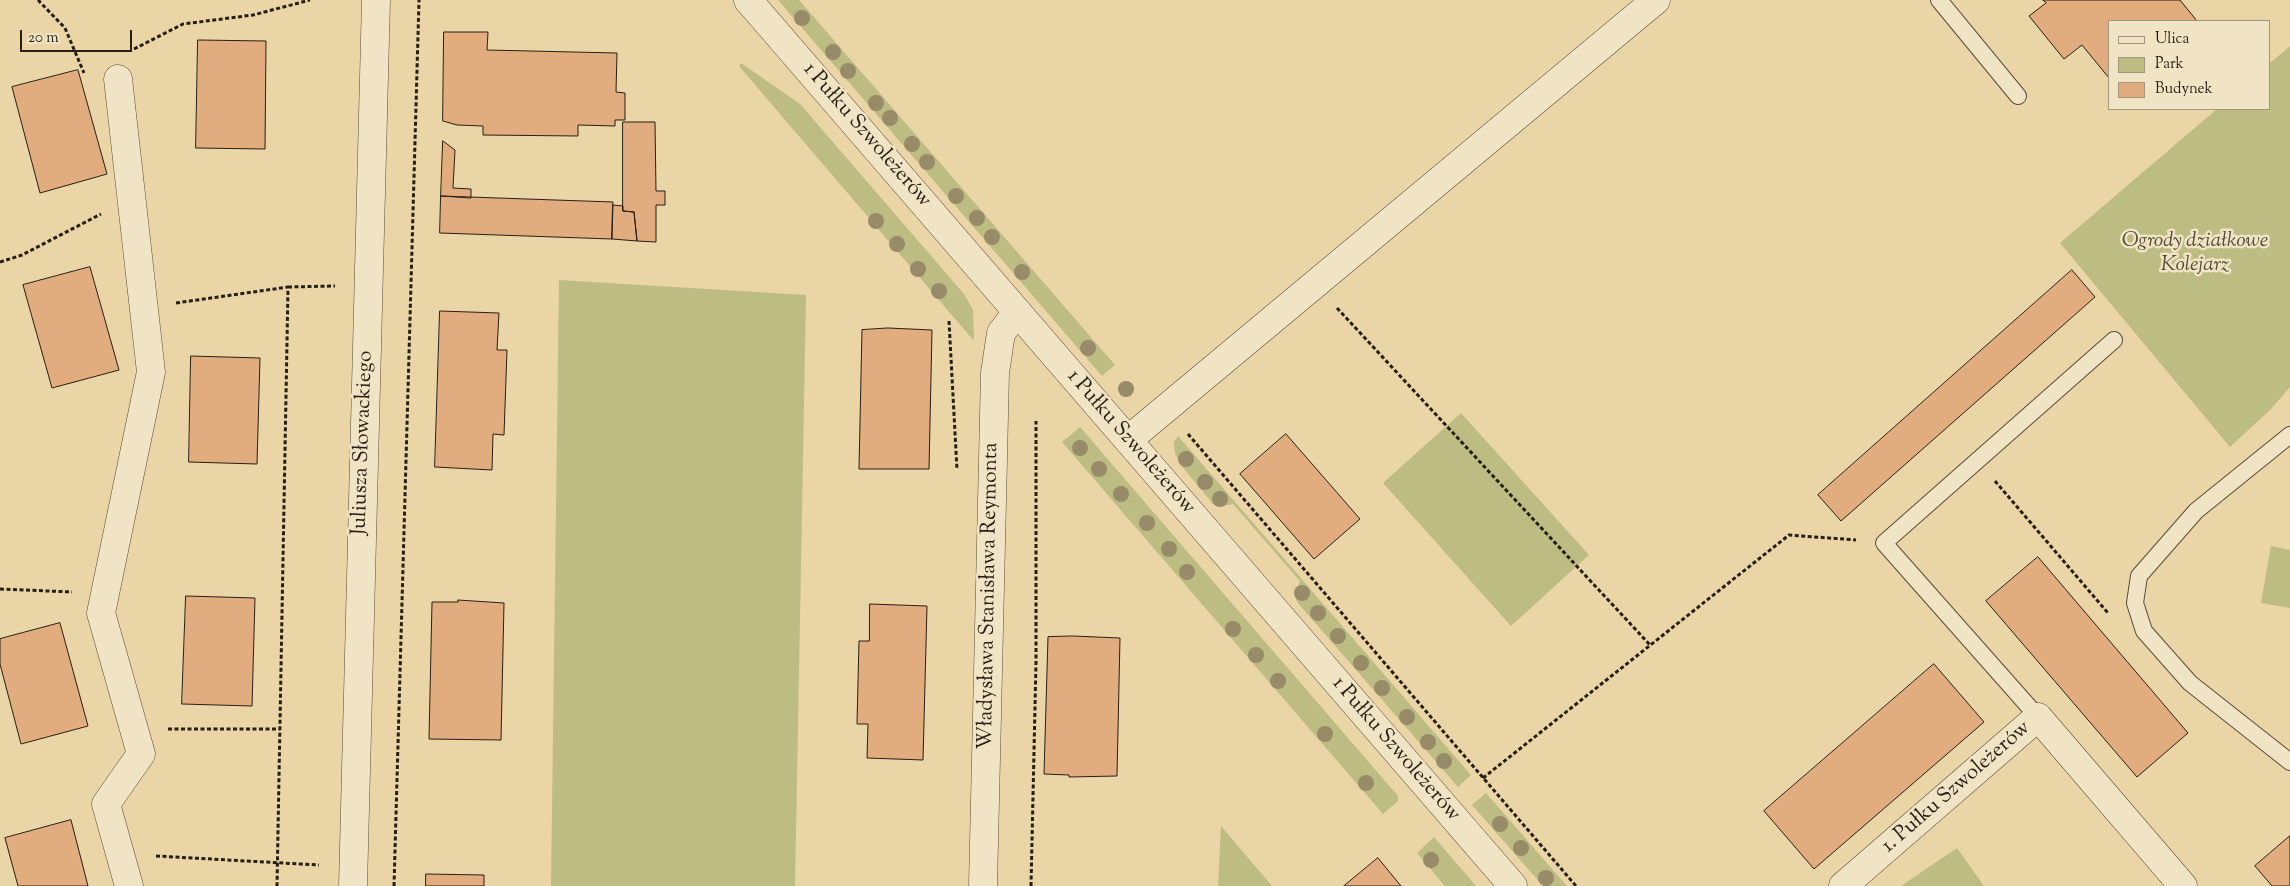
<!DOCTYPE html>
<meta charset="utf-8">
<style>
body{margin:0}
#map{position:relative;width:2290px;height:886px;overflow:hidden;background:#ead5a6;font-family:"Sorts Mill Goudy",serif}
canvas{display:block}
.legend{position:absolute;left:2108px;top:20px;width:162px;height:90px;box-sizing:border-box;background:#f1e4c5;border:1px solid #a0957f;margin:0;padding:6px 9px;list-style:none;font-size:15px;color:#271f15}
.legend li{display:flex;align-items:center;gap:10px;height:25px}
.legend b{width:25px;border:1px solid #a0957f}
.scale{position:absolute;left:20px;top:30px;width:112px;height:22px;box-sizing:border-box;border:2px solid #271f15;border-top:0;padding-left:6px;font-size:15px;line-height:18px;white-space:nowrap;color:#271f15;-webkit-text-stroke:4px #f1e4c5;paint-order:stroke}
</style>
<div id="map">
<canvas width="2290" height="886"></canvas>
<ul class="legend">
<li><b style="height:6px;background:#f1e4c5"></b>Ulica</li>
<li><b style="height:14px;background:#bcbc83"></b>Park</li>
<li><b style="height:14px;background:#e1ac7e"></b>Budynek</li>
</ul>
<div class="scale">20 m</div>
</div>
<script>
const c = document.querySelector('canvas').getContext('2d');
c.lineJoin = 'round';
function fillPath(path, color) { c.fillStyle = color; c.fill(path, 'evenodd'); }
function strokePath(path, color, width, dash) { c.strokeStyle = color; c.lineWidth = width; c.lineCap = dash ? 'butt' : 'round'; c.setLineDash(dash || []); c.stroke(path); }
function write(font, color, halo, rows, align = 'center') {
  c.font = font + ' "Sorts Mill Goudy",serif'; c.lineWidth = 5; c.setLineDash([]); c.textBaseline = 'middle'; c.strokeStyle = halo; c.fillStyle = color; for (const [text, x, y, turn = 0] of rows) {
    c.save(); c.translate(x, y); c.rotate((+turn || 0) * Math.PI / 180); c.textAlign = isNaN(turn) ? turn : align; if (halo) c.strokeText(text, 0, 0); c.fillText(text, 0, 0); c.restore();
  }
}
fillPath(new Path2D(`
 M 778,0 L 799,0 L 1115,365 L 1102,376 Z
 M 2290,46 L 2290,387 L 2271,409 L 2230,447 L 2060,243 L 2217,109 L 2269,109 L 2269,64 Z
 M 741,63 L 800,104 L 964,294 L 973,310 L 974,341 L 739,66 Z
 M 559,280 L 806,295 L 795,886 L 551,886 Z
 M 1461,413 L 1589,555 L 1511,626 L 1383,483 Z
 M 1080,427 L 1398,796 L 1398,801 L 1383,814 L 1062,442 Z
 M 1178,436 L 1471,775 L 1458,787 L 1297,602 L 1295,594 L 1300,581 L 1233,504 L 1221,506 L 1213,504 L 1180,464 L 1175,453 L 1174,442 Z
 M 2271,546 L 2290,550 L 2290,608 L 2261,603 Z
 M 1486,793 L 1567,886 L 1543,886 L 1472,805 Z
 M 1221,826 L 1272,886 L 1218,886 Z
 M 1434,837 L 1476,886 L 1445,886 L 1417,853 Z
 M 1957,848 L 1984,886 L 1901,886 Z`), '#bcbc83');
const building = new Path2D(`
 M 2043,0 L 2180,0 L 2197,21 L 2109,21 L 2109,78 L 2082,45 L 2064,59 L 2029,16 L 2046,3 Z
 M 444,32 L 488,32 L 487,50 L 617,53 L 616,92 L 625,93 L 625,120 L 615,120 L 615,126 L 578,125 L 578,136 L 483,135 L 483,126 L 457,125 L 443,121 Z
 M 198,40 L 266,41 L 265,149 L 196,148 Z
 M 78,70 L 107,174 L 40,193 L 12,87 Z
 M 623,122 L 655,122 L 656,191 L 665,191 L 665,205 L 656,205 L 656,242 L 637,241 L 634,212 L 623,211 Z
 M 443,141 L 455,150 L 453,188 L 471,189 L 471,198 L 441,196 Z
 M 441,196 L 613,202 L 612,239 L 440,233 Z
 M 613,205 L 623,206 L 623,211 L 634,212 L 637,241 L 612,239 Z
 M 90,267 L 119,370 L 52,388 L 23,285 Z
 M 2072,270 L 2095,297 L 1841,521 L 1818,495 Z
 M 440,311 L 499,313 L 497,350 L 507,350 L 504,435 L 493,434 L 492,470 L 435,467 Z
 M 888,328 L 932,330 L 929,469 L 859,469 L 862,330 Z
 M 191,356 L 260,358 L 257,464 L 189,462 Z
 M 1286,434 L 1360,519 L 1314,559 L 1240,474 Z
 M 2038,557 L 2188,733 L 2137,777 L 1986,601 Z
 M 186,596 L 255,598 L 252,706 L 182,704 Z
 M 458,600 L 504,603 L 501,740 L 429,739 L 432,602 L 458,602 Z
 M 870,604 L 927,606 L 923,760 L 867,758 L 868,724 L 857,724 L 859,641 L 869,641 Z
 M 60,623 L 88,726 L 21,744 L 0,664 L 0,639 Z
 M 1073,636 L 1120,638 L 1117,776 L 1069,777 L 1069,775 L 1044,774 L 1048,637 Z
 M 1934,664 L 1984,722 L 1814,869 L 1764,811 Z
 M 71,820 L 88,886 L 18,886 L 5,838 Z
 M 2290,836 L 2290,886 L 2272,886 L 2255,866 Z
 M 1378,858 L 1401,886 L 1344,886 Z
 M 426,874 L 484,875 L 484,886 L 426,886 Z`);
fillPath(building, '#e1ac7e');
strokePath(building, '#271f15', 1);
const service = new Path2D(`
 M 1939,0 L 2018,96
 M 2290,435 L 2196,511 L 2139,576 L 2135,603 L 2144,631 L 2190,683 L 2290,762
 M 2038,717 L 1884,543 L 2114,340`);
const minor = new Path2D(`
 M 118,79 L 151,372 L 101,613 L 141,754 L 106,804 L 129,886
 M 1128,440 L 1656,0
 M 983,886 L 995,373 L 1001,333 L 1017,312
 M 1843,886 L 2038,717 L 2183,886`);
const tertiary = new Path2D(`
 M 748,0 L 1513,886
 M 353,886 L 376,0`);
strokePath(service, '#584c39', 18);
strokePath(minor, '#584c39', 29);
strokePath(tertiary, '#584c39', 29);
strokePath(new Path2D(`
 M 38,0 L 65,28 L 84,73
 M 134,49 L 183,24 L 253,15 L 310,0
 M 0,262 L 22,255 L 101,214
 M 288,287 L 335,286
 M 176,303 L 288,287 L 277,886
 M 1337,308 L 1650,645
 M 949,321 L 957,470
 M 1188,434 L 1576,886
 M 1995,481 L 2108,613
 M 0,589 L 72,592
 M 168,729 L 280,729
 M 1483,778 L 1789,535 L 1856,540
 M 156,856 L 319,865
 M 394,886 L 419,0
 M 1031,886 L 1036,662 L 1036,421`), '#271f15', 3, [4, 2.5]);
strokePath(service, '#f1e4c5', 16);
strokePath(minor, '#f1e4c5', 28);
strokePath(tertiary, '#f1e4c5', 28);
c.fillStyle = '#988b68';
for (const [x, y] of [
 [802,18],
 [833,52],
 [848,71],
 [876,103],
 [890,118],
 [912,144],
 [927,162],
 [956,196],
 [977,218],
 [876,221],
 [992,237],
 [897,244],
 [918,269],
 [1022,272],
 [939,291],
 [1088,348],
 [1126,389],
 [1080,448],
 [1186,459],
 [1099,469],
 [1205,482],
 [1121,494],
 [1220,499],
 [1147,523],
 [1169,549],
 [1187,572],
 [1302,593],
 [1318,613],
 [1233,629],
 [1338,636],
 [1256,655],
 [1361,663],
 [1278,681],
 [1382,688],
 [1407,717],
 [1325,734],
 [1428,742],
 [1444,761],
 [1366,783],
 [1500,824],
 [1521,848],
 [1431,860],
 [1546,878]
]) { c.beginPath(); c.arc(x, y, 8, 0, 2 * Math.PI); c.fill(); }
write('21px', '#271f15', '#f1e4c5', [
 ["1 Pułku Szwoleżerów",866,136,49],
 ["Juliusza Słowackiego",364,443,-88],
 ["1 Pułku Szwoleżerów",1130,443,49],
 ["Władysława Stanisława Reymonta",990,596,-89],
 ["1 Pułku Szwoleżerów",1395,750,49],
 ["1. Pułku Szwoleżerów",1957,788,-41]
]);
write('italic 21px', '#544e36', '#f1e4c5', [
 ["Ogrody działkowe",2195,242],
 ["Kolejarz",2195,266]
]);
</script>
